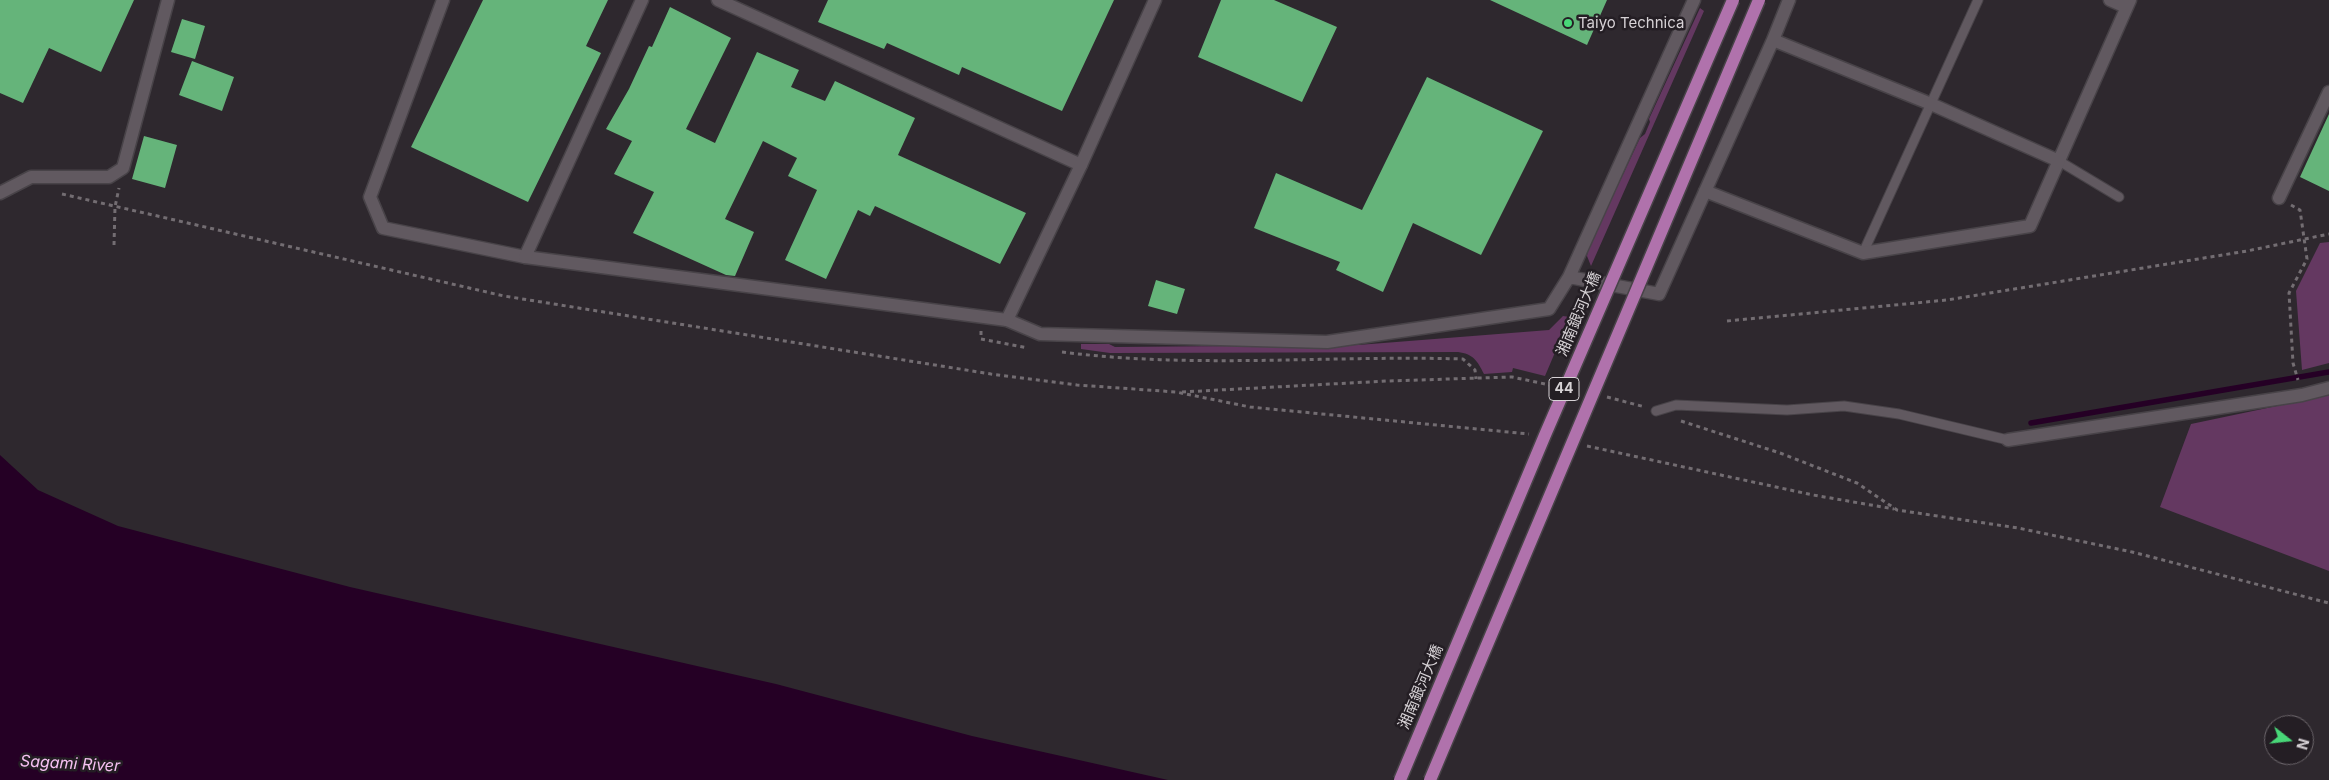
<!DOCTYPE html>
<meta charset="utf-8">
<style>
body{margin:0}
#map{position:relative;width:2329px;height:780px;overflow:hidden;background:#2e282e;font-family:Inter,sans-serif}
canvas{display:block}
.north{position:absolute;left:2264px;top:715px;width:50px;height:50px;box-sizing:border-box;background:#241e24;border:1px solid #6c666b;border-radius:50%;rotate:106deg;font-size:14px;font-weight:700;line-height:20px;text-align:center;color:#d7d2d6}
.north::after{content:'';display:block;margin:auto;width:18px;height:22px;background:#48d778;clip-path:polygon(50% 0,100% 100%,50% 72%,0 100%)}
</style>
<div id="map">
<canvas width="2329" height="780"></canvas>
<div class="north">N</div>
</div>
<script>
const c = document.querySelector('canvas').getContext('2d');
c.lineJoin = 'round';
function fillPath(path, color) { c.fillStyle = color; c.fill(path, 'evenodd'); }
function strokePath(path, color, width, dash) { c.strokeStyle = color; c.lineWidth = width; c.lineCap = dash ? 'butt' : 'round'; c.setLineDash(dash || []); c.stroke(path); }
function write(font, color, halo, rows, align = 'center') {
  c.font = font + ' Inter,"Noto Sans JP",sans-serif'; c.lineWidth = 5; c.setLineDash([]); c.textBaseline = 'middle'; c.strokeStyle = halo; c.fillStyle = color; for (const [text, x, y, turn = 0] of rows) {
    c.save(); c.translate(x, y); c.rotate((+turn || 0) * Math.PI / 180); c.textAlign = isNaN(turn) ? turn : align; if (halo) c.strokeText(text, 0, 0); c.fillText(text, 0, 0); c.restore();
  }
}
fillPath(new Path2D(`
 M 1700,8 L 1704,11 L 1591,266 L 1587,256 L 1588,249 L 1640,138 L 1645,134 L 1650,122 L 1649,119 Z
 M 2329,242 L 2329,363 L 2302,370 L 2296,291 L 2320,243 Z
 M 1563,316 L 1570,317 L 1545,376 L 1513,368 L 1512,372 L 1484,374 C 1477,360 1473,354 1458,352 L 1110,353 L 1081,349 L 1081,344 L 1109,344 L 1115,347 L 1358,345 L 1549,330 Z
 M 2329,395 L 2329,571 L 2160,507 L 2191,424 Z`), '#643861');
fillPath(new Path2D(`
 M 0,455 L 38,490 L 118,526 L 350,587 L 776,684 L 972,736 L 1168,780 L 0,780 Z`), '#250025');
strokePath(new Path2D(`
 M 2031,423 L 2329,372`), '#250025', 5.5);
fillPath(new Path2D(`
 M 0,0 L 134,0 L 101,72 L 49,48 L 23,103 L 0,93 Z
 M 483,0 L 608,0 L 586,46 L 601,53 L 528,202 L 411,147 Z
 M 828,0 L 1114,0 L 1062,111 L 962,67 L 959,75 L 887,43 L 884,49 L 818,22 Z
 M 1221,0 L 1274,0 L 1337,27 L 1302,102 L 1198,57 Z
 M 1490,0 L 1607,0 L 1587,45 Z
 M 670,7 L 731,38 L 686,129 L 715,143 L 757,52 L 799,70 L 791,87 L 825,101 L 835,81 L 915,118 L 898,155 L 1026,213 L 1000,264 L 875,206 L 870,216 L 858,210 L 826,279 L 785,260 L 817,190 L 788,176 L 797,158 L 763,141 L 725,219 L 754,232 L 735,276 L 726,275 L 633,233 L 654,192 L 614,174 L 632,141 L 606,129 L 629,89 L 649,46 L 652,47 Z
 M 182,19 L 205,26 L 195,59 L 171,52 Z
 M 192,61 L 234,77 L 222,111 L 179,95 Z
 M 1427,77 L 1543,131 L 1481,255 L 1413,223 L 1383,292 L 1336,270 L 1340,262 L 1254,228 L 1276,173 L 1362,210 Z
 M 2329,114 L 2329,191 L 2300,177 Z
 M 144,136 L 177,145 L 165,188 L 132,179 Z
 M 1156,280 L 1185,289 L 1177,314 L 1148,306 Z`), '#65b47a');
const lane = new Path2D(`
 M 2059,161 L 2119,197
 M 1863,253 L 1978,0
 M 1656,411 L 1676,405 L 1787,410 L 1844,406 L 1899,414 L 2008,440`);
const street = new Path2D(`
 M 443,0 L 370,197 L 383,228 L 525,257 L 1007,320 L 1040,334 L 1327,342 L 1549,309 L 1569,277 L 1694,0
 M 718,0 L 1081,165
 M 2110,0 L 2126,7
 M 1773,40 L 1931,104 L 2059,161
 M 1705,191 L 1863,253 L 2030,226 L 2130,0
 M 0,193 L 31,177 L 109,177 L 123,168 L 168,0
 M 2279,198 L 2329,92
 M 1569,277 L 1659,294 L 1773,40 L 1789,0
 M 2008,440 L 2302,395 L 2329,388`);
const secondary = new Path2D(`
 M 525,257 L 642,0
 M 1007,320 L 1081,165 L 1155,0`);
strokePath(lane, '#484348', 11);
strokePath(street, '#484348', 15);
strokePath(secondary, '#484348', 15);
strokePath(new Path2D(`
 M 62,194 L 504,296 L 991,374 L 1077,385 L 1176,392 L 1250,407 L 1529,434
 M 2291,205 L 2300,210 L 2307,259 L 2289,293 L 2293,363 L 2298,380
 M 114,245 L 115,207 L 119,188
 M 1727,321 L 1947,300 L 2247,251 L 2329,234
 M 981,331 L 981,339 L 1028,348
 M 1062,352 C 1195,369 1329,355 1463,359 L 1475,370 L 1476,379
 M 1182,392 L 1387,381 L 1512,377 L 1550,385
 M 1607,397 L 1645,407
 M 1681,421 L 1780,453 L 1857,483 L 1897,510 L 2018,528 L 2132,552 L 2329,603
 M 1587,446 L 1813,495 L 1894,509`), '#736d72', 3, [4, 4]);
strokePath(lane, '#615960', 9);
strokePath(street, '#615960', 12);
strokePath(secondary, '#615960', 12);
const primaryBridge = new Path2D(`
 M 1400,780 L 1545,435 L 1733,0
 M 1430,780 L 1759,0`);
strokePath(primaryBridge, '#484348', 15, []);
strokePath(primaryBridge, '#b072ac', 12);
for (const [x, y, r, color] of [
 [1568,23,5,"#48d778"]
]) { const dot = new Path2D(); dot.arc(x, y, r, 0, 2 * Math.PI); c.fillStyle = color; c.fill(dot); strokePath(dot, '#241e24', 2); }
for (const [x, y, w] of [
 [1564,389,30]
]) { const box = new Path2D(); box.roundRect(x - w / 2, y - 11.5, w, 23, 4); c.fillStyle = '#241e24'; c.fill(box); strokePath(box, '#d7d2d6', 1); }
write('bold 14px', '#d7d2d6', null, [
 ["44",1564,389]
]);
write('15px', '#d7d2d6', '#241e24', [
 ["Taiyo Technica",1578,23]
], 'left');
write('15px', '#d7d2d6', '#241e24', [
 ["湘南銀河大橋",1579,314,-67],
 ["湘南銀河大橋",1421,687,-67]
]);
write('italic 16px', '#f5c0f1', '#241e24', [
 ["Sagami River",70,764,3]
]);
</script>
